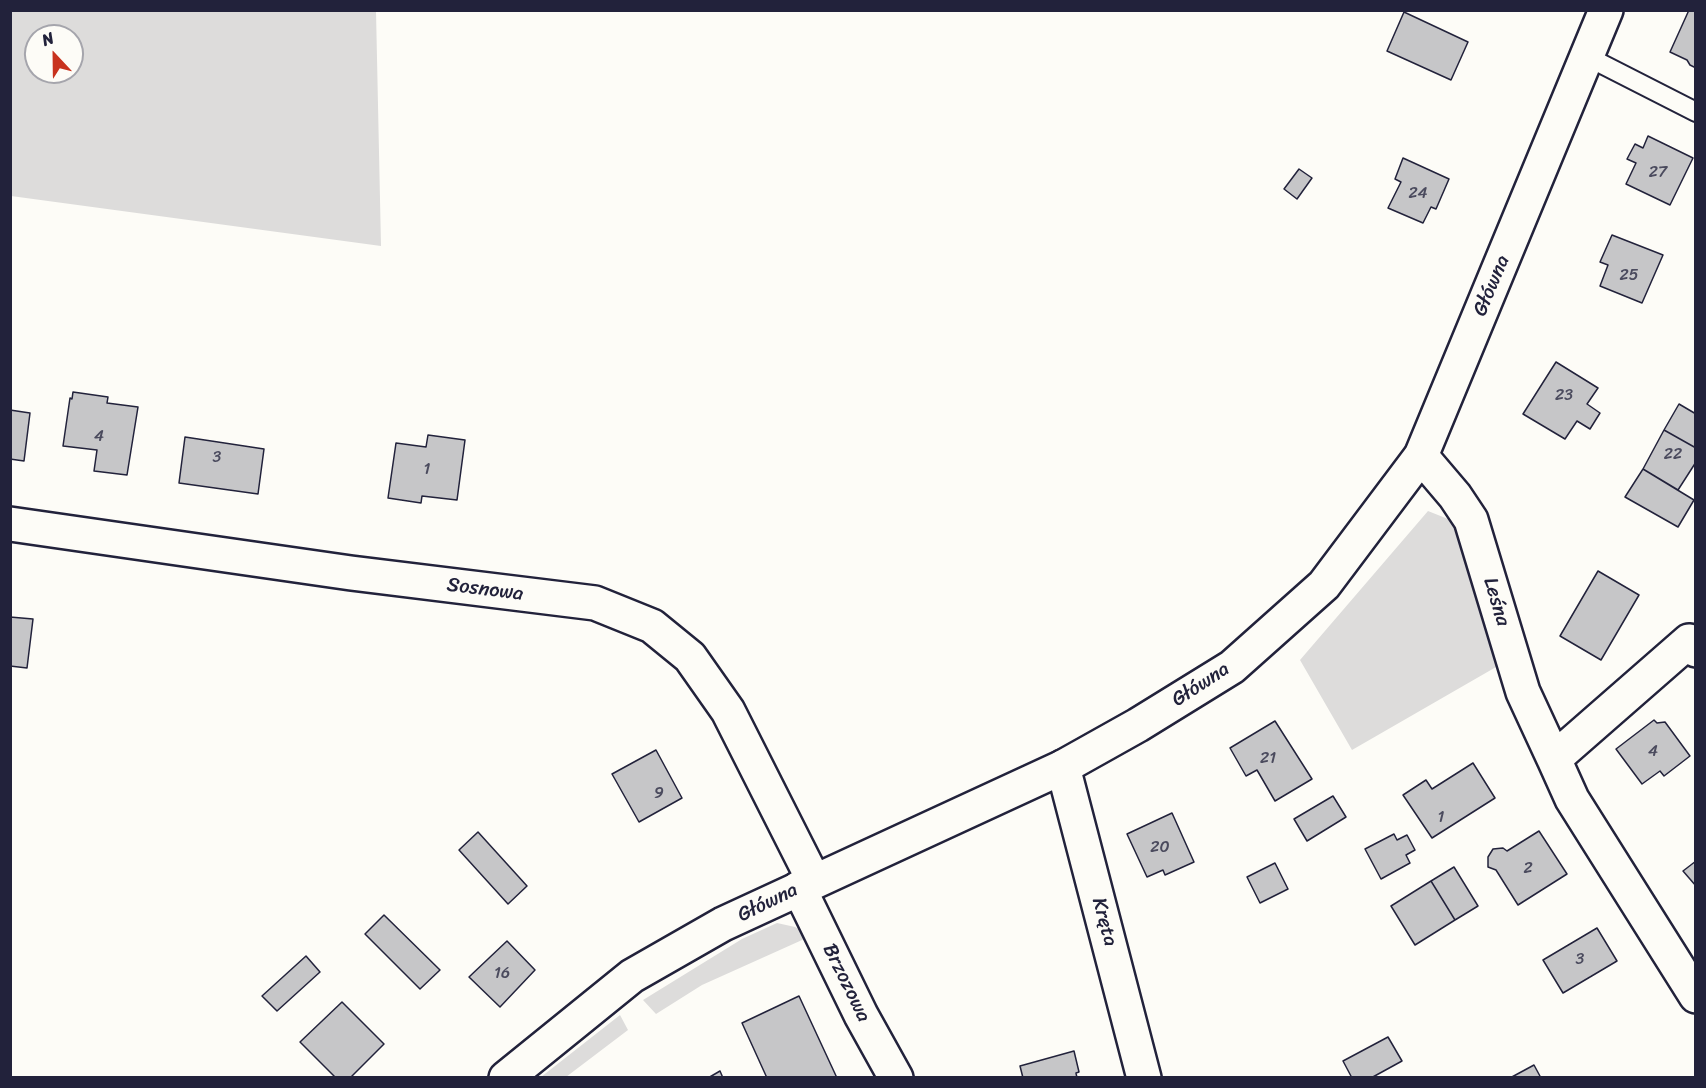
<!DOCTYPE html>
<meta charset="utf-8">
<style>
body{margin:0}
#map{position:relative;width:1706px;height:1088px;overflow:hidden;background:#fdfcf7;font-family:Sriracha,sans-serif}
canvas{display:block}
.frame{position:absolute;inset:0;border:12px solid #22223b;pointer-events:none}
.north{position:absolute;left:24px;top:24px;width:60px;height:60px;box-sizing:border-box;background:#fdfcf7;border:2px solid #a5a5ac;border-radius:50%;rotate:338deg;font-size:16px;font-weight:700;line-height:24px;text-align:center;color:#22223b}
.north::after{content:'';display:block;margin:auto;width:21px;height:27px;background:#c8321e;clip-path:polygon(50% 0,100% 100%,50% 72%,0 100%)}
</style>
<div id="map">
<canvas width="1706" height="1088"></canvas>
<div class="frame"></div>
<div class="north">N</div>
</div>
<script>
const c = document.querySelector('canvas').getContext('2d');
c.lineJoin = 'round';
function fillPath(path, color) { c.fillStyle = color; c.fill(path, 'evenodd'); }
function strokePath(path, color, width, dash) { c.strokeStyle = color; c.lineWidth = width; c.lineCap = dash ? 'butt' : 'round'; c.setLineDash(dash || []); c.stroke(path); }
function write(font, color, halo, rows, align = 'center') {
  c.font = font + ' Sriracha,sans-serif'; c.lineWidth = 4.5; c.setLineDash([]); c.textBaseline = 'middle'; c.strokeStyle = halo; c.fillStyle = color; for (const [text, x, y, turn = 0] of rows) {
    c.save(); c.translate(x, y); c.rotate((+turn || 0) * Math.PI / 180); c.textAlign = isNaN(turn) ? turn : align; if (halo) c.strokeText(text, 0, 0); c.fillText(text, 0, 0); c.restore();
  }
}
fillPath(new Path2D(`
 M 11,10 L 376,11 L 381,246 L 11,196 ZM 36,36 L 72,36 L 72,72 L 36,72 Z
 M 1428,511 L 1453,521 L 1503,663 L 1352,750 L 1300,660 Z
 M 777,923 L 795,927 L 811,936 L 702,985 L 656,1014 L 643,1000 L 742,939 Z
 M 620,1015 L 628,1030 L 566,1077 L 541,1077 Z`), '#dddcdb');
const building = new Path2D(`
 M 1689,10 L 1696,10 L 1696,68 L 1690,65 L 1687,60 L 1670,52 Z
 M 1404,12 L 1468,42 L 1451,80 L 1387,51 Z
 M 1648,136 L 1693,158 L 1670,205 L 1626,184 L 1636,163 L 1627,159 L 1635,144 L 1643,148 Z
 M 1403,158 L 1449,179 L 1436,209 L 1431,207 L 1423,223 L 1388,208 L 1401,182 L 1395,179 Z
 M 1299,169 L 1312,178 L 1297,199 L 1284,189 Z
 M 1612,235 L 1663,255 L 1642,303 L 1600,286 L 1608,265 L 1600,262 Z
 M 1556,362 L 1598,388 L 1587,404 L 1600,413 L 1590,429 L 1577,421 L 1565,439 L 1523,414 Z
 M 73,392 L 108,397 L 107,403 L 138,407 L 127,475 L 94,471 L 97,450 L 63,446 L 70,398 L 72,399 Z
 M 1679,404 L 1696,414 L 1696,448 L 1664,430 Z
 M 10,410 L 30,413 L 24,461 L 10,459 Z
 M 1664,430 L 1696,448 L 1696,462 L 1678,490 L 1643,469 Z
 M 428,435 L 465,440 L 457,500 L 422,496 L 421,503 L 388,498 L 396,443 L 426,447 Z
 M 185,437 L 264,449 L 258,494 L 179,483 Z
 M 1643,469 L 1694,500 L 1678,527 L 1625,497 Z
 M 1598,571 L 1639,595 L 1601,660 L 1560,636 Z
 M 10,617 L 33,619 L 27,668 L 10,666 Z
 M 1654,720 L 1657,723 L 1665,722 L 1690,756 L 1664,776 L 1660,771 L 1642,784 L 1616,749 Z
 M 1275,721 L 1312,779 L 1275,801 L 1257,770 L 1246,776 L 1230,748 Z
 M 656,750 L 682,798 L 639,822 L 612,774 Z
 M 1473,763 L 1495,798 L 1432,838 L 1403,795 L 1426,780 L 1432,789 Z
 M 1333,796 L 1346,817 L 1307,841 L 1294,819 Z
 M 1172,813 L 1194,862 L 1165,875 L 1163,870 L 1147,877 L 1127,834 Z
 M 1539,831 L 1567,874 L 1518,905 L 1496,870 L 1488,867 L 1488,857 L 1493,849 L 1503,848 L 1507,851 Z
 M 478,832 L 527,886 L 508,904 L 459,850 Z
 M 1394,834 L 1397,840 L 1407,835 L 1415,850 L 1406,855 L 1410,863 L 1381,879 L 1365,849 Z
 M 1696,861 L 1696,886 L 1683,871 Z
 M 1275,863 L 1288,889 L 1260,903 L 1247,877 Z
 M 1454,867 L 1478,906 L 1455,920 L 1431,881 Z
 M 1431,881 L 1455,920 L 1415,945 L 1391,906 Z
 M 384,915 L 440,970 L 420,989 L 365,934 Z
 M 1597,928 L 1617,961 L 1563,993 L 1543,960 Z
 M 507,941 L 535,970 L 500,1007 L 469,977 Z
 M 306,956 L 320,972 L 277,1011 L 262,996 Z
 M 799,996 L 837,1078 L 767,1078 L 742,1023 Z
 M 342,1002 L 384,1044 L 350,1078 L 336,1078 L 300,1042 Z
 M 1388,1037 L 1402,1061 L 1371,1078 L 1352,1078 L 1343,1061 Z
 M 1074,1051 L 1079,1072 L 1076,1073 L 1077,1078 L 1023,1078 L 1020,1066 Z
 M 1534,1065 L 1541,1078 L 1510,1078 Z
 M 720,1071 L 723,1078 L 708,1078 Z`);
fillPath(building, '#c6c6c8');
strokePath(building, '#22223b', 1.5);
const lane = new Path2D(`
 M 1588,57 L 1696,112`);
const street = new Path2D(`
 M 1421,456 L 1455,496 L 1471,520 L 1523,692 L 1554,759 L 1689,641 L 1696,650
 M 10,524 L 351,573 L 595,603 L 652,626 L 690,657 L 728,711 L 814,881
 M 1554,759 L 1572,799 L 1696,996
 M 1063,767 L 1144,1078
 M 799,888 L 861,1015 L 896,1078`);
const secondary = new Path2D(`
 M 506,1078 L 632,976 L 723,924 L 1063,767 L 1138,725 L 1232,667 L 1324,585 L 1421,456 L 1606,10`);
strokePath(lane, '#22223b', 22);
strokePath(street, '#22223b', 38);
strokePath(secondary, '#22223b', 38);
strokePath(lane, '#fdfcf7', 18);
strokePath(street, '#fdfcf7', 33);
strokePath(secondary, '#fdfcf7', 33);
write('16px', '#4b4b5e', null, [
 ["27",1658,173],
 ["24",1418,194],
 ["25",1629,276],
 ["23",1564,396],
 ["4",99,437],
 ["22",1673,455],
 ["3",217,458],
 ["1",427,470],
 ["4",1653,752],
 ["21",1268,759],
 ["9",659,794],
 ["1",1441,818],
 ["20",1160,848],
 ["2",1528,869],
 ["3",1580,960],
 ["16",502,974]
]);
write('20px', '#22223b', '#fdfcf7', [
 ["Główna",1492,286,-67],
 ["Sosnowa",485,590,7],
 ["Leśna",1496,602,73],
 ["Główna",1201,685,-33],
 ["Główna",768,903,-26],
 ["Kręta",1104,922,75],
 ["Brzozowa",846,983,64]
]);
</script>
